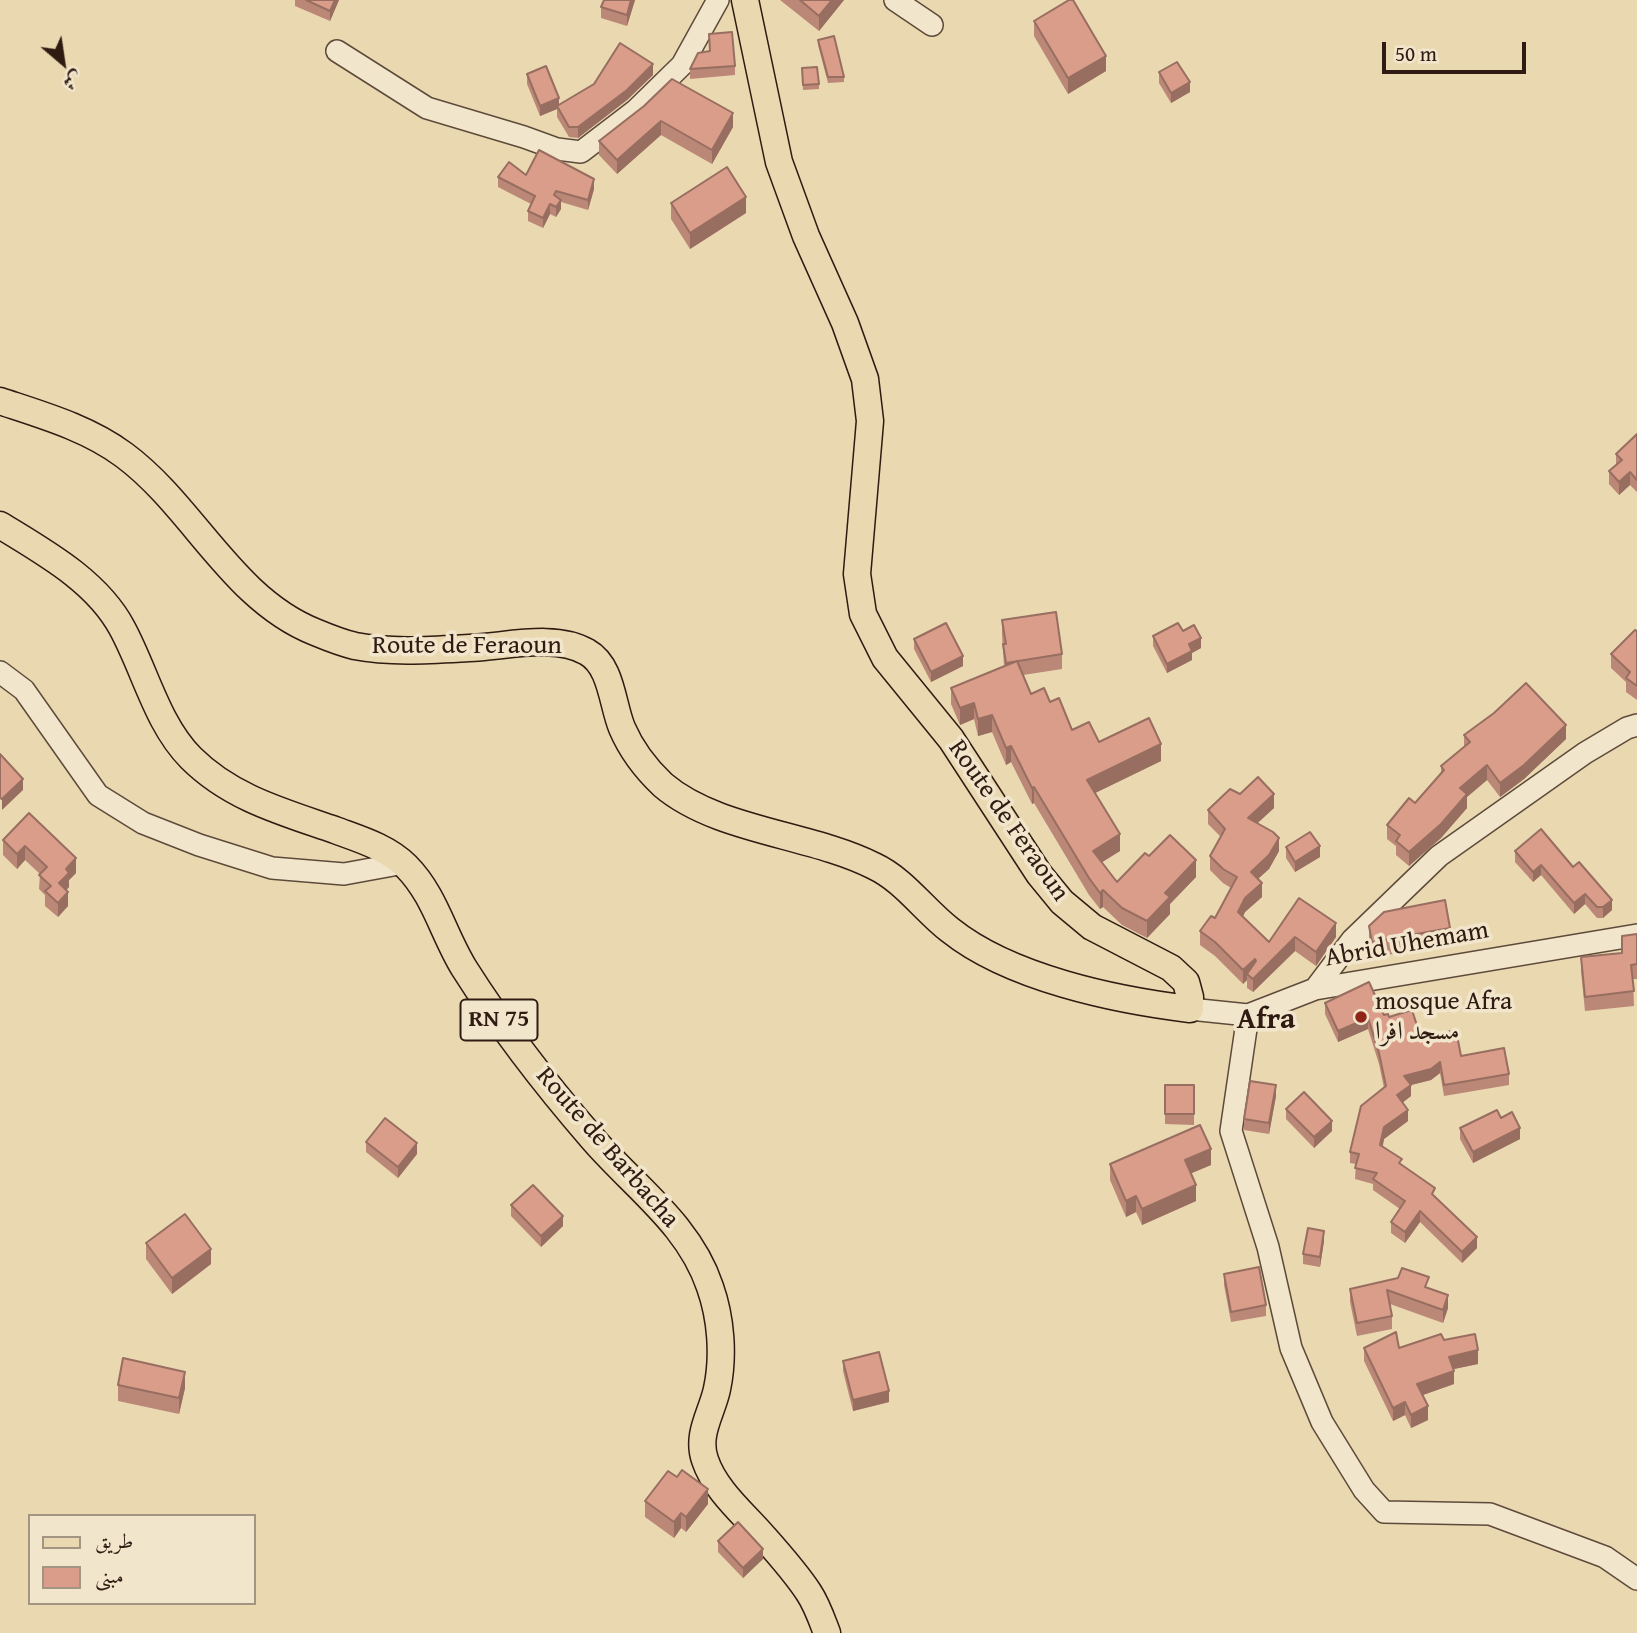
<!DOCTYPE html>
<meta charset="utf-8">
<style>
body{margin:0}
#map{position:relative;width:1637px;height:1633px;overflow:hidden;background:#ead8b1;font-family:"Gentium Book Plus",Amiri,serif}
canvas{display:block}
.legend{position:absolute;left:28px;top:1514px;width:228px;height:91px;box-sizing:border-box;background:#f1e6cc;border:2px solid #a49582;margin:0;padding:9px 12px;list-style:none;font-size:21px;color:#301b12}
.legend li{display:flex;align-items:center;gap:14px;height:35px}
.legend b{width:35px;border:2px solid #a49582}
.north{position:absolute;left:28px;top:28px;width:70px;height:70px;-webkit-text-stroke:5px #f1e6cc;paint-order:stroke;rotate:151deg;font-size:19px;font-weight:700;line-height:28px;text-align:center;color:#301b12}
.north::after{content:'';display:block;margin:auto;width:24px;height:32px;background:#301b12;clip-path:polygon(50% 0,100% 100%,50% 72%,0 100%)}
.scale{position:absolute;left:1382px;top:42px;width:144px;height:32px;box-sizing:border-box;border:4px solid #301b12;border-top:0;padding-left:9px;font-size:21px;line-height:24px;white-space:nowrap;color:#301b12;-webkit-text-stroke:5px #f1e6cc;paint-order:stroke}
</style>
<div id="map">
<canvas width="1637" height="1633"></canvas>
<ul class="legend">
<li><b style="height:9px;background:#ead8b1"></b>طريق</li>
<li><b style="height:19px;background:#d99d8a"></b>مبنى</li>
</ul>
<div class="north">ش</div>
<div class="scale">50 m</div>
</div>
<script>
const c = document.querySelector('canvas').getContext('2d');
c.lineJoin = 'round';
function strokePath(path, color, width, dash) { c.strokeStyle = color; c.lineWidth = width; c.lineCap = dash ? 'butt' : 'round'; c.setLineDash(dash || []); c.stroke(path); }
function fillPath(path, color) { c.fillStyle = color; c.fill(path, 'evenodd'); }
function write(font, color, halo, rows, align = 'center') {
  c.font = font + ' "Gentium Book Plus",Amiri,serif'; c.lineWidth = 7; c.setLineDash([]); c.textBaseline = 'middle'; c.strokeStyle = halo; c.fillStyle = color; for (const [text, x, y, turn = 0] of rows) {
    c.save(); c.translate(x, y); c.rotate((+turn || 0) * Math.PI / 180); c.textAlign = isNaN(turn) ? turn : align; if (halo) c.strokeText(text, 0, 0); c.fillText(text, 0, 0); c.restore();
  }
}
const minor = new Path2D(`
 M 895,0 L 932,25
 M 337,51 L 427,108 L 524,137 L 557,149 L 581,152 L 636,110 L 682,65 L 718,0
 M 0,672 L 24,690 L 98,795 L 143,823 L 199,845 L 272,868 L 344,874 L 404,863
 M 1315,989 L 1352,940 L 1439,856 L 1585,753 L 1627,728 L 1637,725
 M 1190,1009 L 1248,1015 L 1315,989 L 1637,935
 M 1248,1015 L 1231,1131 L 1268,1247 L 1291,1348 L 1322,1422 L 1364,1490 L 1384,1512 L 1490,1514 L 1605,1557 L 1637,1579`);
const major = new Path2D(`
 M 0,401 C 42,415 88,428 124,455 C 193,506 232,599 315,632 C 327,637 342,643 355,646 C 391,653 432,650 469,648 C 504,647 555,633 587,652 C 612,666 612,704 622,728 C 631,749 646,769 663,785 C 717,831 811,834 874,866 C 904,880 924,910 950,930 C 1010,978 1115,1000 1190,1009 L 1190,997 L 1186,982 L 1171,968 L 1092,927 L 1062,902 L 1039,874 L 951,739 L 885,658 L 863,614 L 857,574 L 870,421 L 865,379 L 845,323 L 806,236 L 779,162 L 745,0
 M 0,525 C 44,552 97,581 122,628 C 145,670 157,724 191,758 C 231,798 283,812 335,830 C 359,839 387,847 406,866 C 435,895 443,934 464,968 C 502,1028 546,1085 592,1138 C 634,1187 689,1224 710,1287 C 721,1318 724,1356 717,1389 C 712,1413 696,1434 705,1460 C 715,1490 743,1513 763,1536 C 779,1554 796,1573 809,1593 C 817,1605 822,1620 827,1633`);
strokePath(minor, '#5e4a3a', 24);
strokePath(major, '#301b12', 29);
strokePath(minor, '#f1e6cc', 21);
strokePath(major, '#ead8b1', 26);
fillPath(new Path2D(`
 M 295,0 L 339,0 L 330,21 L 295,6 Z
 M 604,0 L 635,0 L 627,26 L 601,18 L 601,7 Z
 M 780,0 L 844,0 L 819,31 Z
 M 1034,21 L 1106,71 L 1068,94 L 1034,36 Z
 M 709,34 L 735,66 L 735,75 L 690,79 L 690,69 L 709,51 Z
 M 818,40 L 844,77 L 844,82 L 828,83 L 818,45 Z
 M 802,68 L 819,84 L 819,89 L 803,90 Z
 M 1159,72 L 1190,92 L 1171,103 L 1159,83 Z
 M 527,74 L 559,105 L 653,75 L 627,100 L 578,138 L 569,137 L 557,117 L 557,109 L 540,116 L 527,84 Z
 M 644,106 L 733,127 L 712,164 L 661,135 L 617,174 L 599,155 L 599,141 Z
 M 526,175 L 594,189 L 588,210 L 561,202 L 561,209 L 556,217 L 550,214 L 543,228 L 528,221 L 528,211 L 531,204 L 498,187 L 498,177 Z
 M 671,203 L 746,213 L 690,249 L 671,219 Z
 M 1637,434 L 1637,492 L 1630,485 L 1619,495 L 1609,484 L 1609,471 L 1616,465 L 1616,454 Z
 M 1002,620 L 1062,654 L 1062,669 L 1023,675 L 1031,694 L 1050,702 L 1072,730 L 1099,742 L 1161,761 L 1095,793 L 1120,851 L 1101,862 L 1117,882 L 1149,856 L 1196,877 L 1170,904 L 1170,914 L 1147,938 L 1122,925 L 1103,907 L 1100,909 L 1089,895 L 1034,803 L 1032,804 L 1011,762 L 1006,765 L 992,732 L 978,736 L 974,719 L 960,725 L 951,704 L 951,688 L 1004,666 L 1002,635 Z
 M 1183,631 L 1201,648 L 1192,653 L 1192,660 L 1167,673 L 1153,646 L 1153,636 Z
 M 1637,631 L 1637,700 L 1626,692 L 1626,682 L 1611,668 L 1611,654 Z
 M 914,639 L 963,666 L 931,682 L 914,649 Z
 M 1464,735 L 1566,739 L 1524,779 L 1500,797 L 1487,780 L 1467,797 L 1467,808 L 1441,838 L 1409,866 L 1396,855 L 1396,846 L 1387,839 L 1387,825 L 1415,803 L 1441,773 L 1441,766 L 1464,747 Z
 M 1240,794 L 1274,808 L 1257,823 L 1279,851 L 1269,869 L 1258,879 L 1262,897 L 1245,912 L 1243,917 L 1269,942 L 1299,898 L 1336,937 L 1316,966 L 1295,951 L 1253,992 L 1247,988 L 1247,980 L 1243,984 L 1215,956 L 1200,945 L 1200,931 L 1215,918 L 1231,888 L 1223,883 L 1210,870 L 1210,856 L 1221,837 L 1208,824 L 1208,810 Z
 M 29,813 L 76,873 L 69,880 L 69,887 L 66,890 L 68,906 L 58,917 L 45,906 L 45,895 L 39,889 L 40,874 L 25,860 L 17,869 L 3,855 L 3,840 Z
 M 1541,829 L 1612,910 L 1603,918 L 1597,918 L 1585,904 L 1574,914 L 1541,875 L 1533,882 L 1515,862 L 1515,851 Z
 M 1286,847 L 1320,857 L 1295,872 L 1286,858 Z
 M 1369,926 L 1450,928 L 1450,943 L 1372,958 L 1369,942 Z
 M 1637,934 L 1637,979 L 1633,979 L 1634,1006 L 1585,1011 L 1581,971 L 1581,957 L 1622,953 Z
 M 1325,1003 L 1389,1017 L 1421,1038 L 1461,1056 L 1509,1074 L 1509,1085 L 1444,1096 L 1440,1073 L 1431,1080 L 1411,1085 L 1411,1096 L 1403,1102 L 1408,1121 L 1384,1139 L 1383,1146 L 1435,1197 L 1477,1248 L 1462,1263 L 1420,1222 L 1405,1243 L 1391,1233 L 1391,1222 L 1400,1209 L 1373,1190 L 1373,1184 L 1355,1179 L 1356,1164 L 1350,1163 L 1350,1152 L 1384,1088 L 1379,1064 L 1368,1029 L 1338,1042 L 1325,1014 Z
 M 1165,1085 L 1194,1085 L 1194,1125 L 1165,1124 Z
 M 1276,1096 L 1269,1134 L 1244,1130 L 1244,1119 Z
 M 1286,1109 L 1332,1131 L 1314,1148 L 1286,1119 Z
 M 1501,1118 L 1520,1139 L 1473,1163 L 1460,1139 L 1460,1128 Z
 M 366,1142 L 417,1154 L 398,1178 L 366,1152 Z
 M 1110,1164 L 1211,1165 L 1191,1173 L 1196,1201 L 1142,1225 L 1136,1212 L 1126,1217 L 1110,1180 Z
 M 511,1205 L 563,1226 L 541,1247 L 511,1216 Z
 M 1324,1241 L 1320,1267 L 1303,1264 L 1303,1254 Z
 M 146,1243 L 211,1264 L 172,1294 L 146,1259 Z
 M 1224,1274 L 1266,1305 L 1266,1316 L 1231,1322 L 1224,1285 Z
 M 1429,1288 L 1448,1308 L 1443,1323 L 1390,1304 L 1392,1316 L 1392,1329 L 1357,1336 L 1350,1302 L 1350,1289 Z
 M 1444,1340 L 1478,1364 L 1454,1369 L 1454,1384 L 1423,1395 L 1428,1420 L 1411,1428 L 1405,1415 L 1393,1421 L 1364,1361 L 1364,1348 L 1399,1348 Z
 M 843,1361 L 889,1402 L 853,1411 L 843,1371 Z
 M 118,1385 L 185,1388 L 179,1414 L 118,1401 Z
 M 645,1501 L 708,1504 L 686,1532 L 681,1528 L 674,1538 L 645,1517 Z
 M 718,1541 L 763,1559 L 743,1578 L 718,1552 Z`), '#bb8777');
fillPath(new Path2D(`
 M 335,0 L 339,0 L 330,21 L 330,11 Z
 M 631,0 L 635,0 L 627,26 L 627,15 Z
 M 832,0 L 844,0 L 819,31 L 819,16 Z
 M 1106,56 L 1106,71 L 1068,94 L 1068,78 Z
 M 653,64 L 653,75 L 627,100 L 578,138 L 578,127 Z
 M 1190,82 L 1190,92 L 1171,103 L 1171,93 Z
 M 559,98 L 559,109 L 557,106 L 557,109 L 540,116 L 540,106 Z
 M 733,113 L 733,127 L 712,164 L 712,150 Z
 M 661,121 L 661,135 L 617,174 L 617,160 Z
 M 594,179 L 594,189 L 588,210 L 588,200 Z
 M 746,197 L 746,213 L 690,249 L 690,233 Z
 M 561,200 L 561,209 L 556,217 L 556,207 Z
 M 550,204 L 550,214 L 543,228 L 543,218 Z
 M 1630,472 L 1630,485 L 1619,495 L 1619,482 Z
 M 1201,638 L 1201,648 L 1192,653 L 1192,660 L 1167,673 L 1167,664 L 1189,644 Z
 M 963,656 L 963,666 L 931,682 L 931,672 Z
 M 974,703 L 974,719 L 960,725 L 960,708 Z
 M 992,715 L 992,732 L 978,736 L 978,719 Z
 M 1566,725 L 1566,739 L 1524,779 L 1500,797 L 1500,783 Z
 M 1161,744 L 1161,761 L 1087,797 L 1087,780 Z
 M 1011,746 L 1011,762 L 1006,765 L 1006,748 Z
 M 1487,765 L 1487,780 L 1467,797 L 1467,808 L 1441,838 L 1409,866 L 1409,852 L 1460,788 Z
 M 23,779 L 23,790 L 2,810 L 2,799 Z
 M 1034,787 L 1034,803 L 1032,804 L 1032,788 Z
 M 1274,794 L 1274,808 L 1248,832 L 1248,818 Z
 M 1120,834 L 1120,851 L 1093,868 L 1093,851 Z
 M 1279,838 L 1279,851 L 1269,869 L 1251,885 L 1251,872 Z
 M 25,846 L 25,860 L 17,869 L 17,854 Z
 M 1320,846 L 1320,857 L 1295,872 L 1295,862 Z
 M 76,858 L 76,873 L 69,880 L 69,887 L 59,898 L 59,883 L 66,869 Z
 M 1196,860 L 1196,877 L 1170,904 L 1170,914 L 1147,938 L 1147,921 L 1165,893 Z
 M 1541,865 L 1541,875 L 1533,882 L 1533,872 Z
 M 1262,883 L 1262,897 L 1245,912 L 1238,925 L 1238,912 L 1245,898 Z
 M 1103,890 L 1103,907 L 1100,909 L 1100,893 Z
 M 68,892 L 68,906 L 58,917 L 58,903 Z
 M 1585,894 L 1585,904 L 1574,914 L 1574,903 Z
 M 1612,900 L 1612,910 L 1603,918 L 1603,907 Z
 M 1336,923 L 1336,937 L 1316,966 L 1316,952 Z
 M 1295,937 L 1295,951 L 1253,992 L 1253,979 Z
 M 1255,959 L 1255,972 L 1247,974 L 1247,980 L 1243,984 L 1243,970 Z
 M 1368,1018 L 1368,1029 L 1338,1042 L 1338,1031 Z
 M 1440,1062 L 1440,1073 L 1431,1080 L 1411,1085 L 1411,1096 L 1397,1107 L 1397,1095 L 1404,1076 Z
 M 1276,1085 L 1276,1096 L 1269,1134 L 1269,1123 Z
 M 1408,1110 L 1408,1121 L 1384,1139 L 1380,1156 L 1380,1145 L 1384,1127 Z
 M 1332,1121 L 1332,1131 L 1314,1148 L 1314,1137 Z
 M 1520,1128 L 1520,1139 L 1473,1163 L 1473,1152 Z
 M 417,1143 L 417,1154 L 398,1178 L 398,1167 Z
 M 1211,1149 L 1211,1165 L 1185,1176 L 1185,1160 Z
 M 1196,1185 L 1196,1201 L 1142,1225 L 1142,1209 Z
 M 1136,1196 L 1136,1212 L 1126,1217 L 1126,1201 Z
 M 1420,1211 L 1420,1222 L 1405,1243 L 1405,1232 Z
 M 563,1216 L 563,1226 L 541,1247 L 541,1236 Z
 M 1324,1231 L 1324,1241 L 1320,1267 L 1320,1257 Z
 M 1477,1237 L 1477,1248 L 1462,1263 L 1462,1252 Z
 M 211,1249 L 211,1264 L 172,1294 L 172,1278 Z
 M 1448,1295 L 1448,1308 L 1443,1323 L 1443,1310 Z
 M 1478,1350 L 1478,1364 L 1449,1370 L 1449,1357 Z
 M 1454,1371 L 1454,1384 L 1417,1397 L 1417,1384 Z
 M 185,1372 L 185,1388 L 179,1414 L 179,1398 Z
 M 889,1391 L 889,1402 L 853,1411 L 853,1400 Z
 M 1405,1402 L 1405,1415 L 1393,1421 L 1393,1408 Z
 M 1428,1406 L 1428,1420 L 1411,1428 L 1411,1415 Z
 M 708,1489 L 708,1504 L 686,1532 L 686,1517 Z
 M 681,1513 L 681,1528 L 674,1538 L 674,1522 Z
 M 763,1549 L 763,1559 L 743,1578 L 743,1568 Z`), '#986e61');
const building = new Path2D(`
 M 306,0 L 335,0 L 330,11 Z
 M 604,0 L 631,0 L 627,15 L 601,7 Z
 M 800,0 L 832,0 L 819,16 Z
 M 1069,0 L 1073,0 L 1106,56 L 1068,78 L 1034,21 Z
 M 732,32 L 735,66 L 690,69 L 698,53 L 710,51 L 709,34 Z
 M 834,36 L 844,77 L 828,77 L 818,40 Z
 M 620,43 L 653,64 L 627,90 L 578,127 L 569,127 L 557,106 L 594,84 Z
 M 1177,62 L 1190,82 L 1171,93 L 1159,72 Z
 M 546,66 L 559,98 L 540,106 L 527,74 Z
 M 817,67 L 819,84 L 803,85 L 802,68 Z
 M 672,79 L 733,113 L 712,150 L 661,121 L 617,160 L 599,141 L 644,106 Z
 M 539,150 L 594,179 L 588,200 L 556,191 L 554,195 L 561,200 L 556,207 L 550,204 L 543,218 L 528,211 L 535,196 L 498,177 L 509,162 L 526,175 Z
 M 727,167 L 746,197 L 690,233 L 671,203 Z
 M 1637,434 L 1637,480 L 1630,472 L 1619,482 L 1609,471 L 1622,460 L 1616,454 Z
 M 1056,612 L 1062,654 L 1006,663 L 1003,644 L 1006,644 L 1002,620 Z
 M 946,623 L 963,656 L 931,672 L 914,639 Z
 M 1178,623 L 1183,631 L 1194,625 L 1201,638 L 1189,644 L 1192,651 L 1167,664 L 1153,636 Z
 M 1635,630 L 1637,631 L 1637,686 L 1626,678 L 1630,672 L 1611,654 Z
 M 1017,661 L 1031,694 L 1044,688 L 1050,702 L 1059,698 L 1072,730 L 1089,722 L 1099,742 L 1149,718 L 1161,744 L 1087,780 L 1120,834 L 1093,851 L 1117,882 L 1145,853 L 1149,856 L 1170,835 L 1196,860 L 1165,893 L 1170,897 L 1147,921 L 1122,908 L 1103,890 L 1100,893 L 1089,878 L 1034,787 L 1032,788 L 1011,746 L 1006,748 L 992,715 L 978,719 L 974,703 L 960,708 L 951,688 Z
 M 1526,683 L 1566,725 L 1524,765 L 1500,783 L 1487,765 L 1460,788 L 1467,794 L 1441,824 L 1409,852 L 1396,841 L 1400,835 L 1387,825 L 1409,798 L 1415,803 L 1444,770 L 1441,766 L 1470,742 L 1464,735 L 1494,713 Z
 M 0,754 L 23,779 L 2,799 L 0,798 Z
 M 1258,777 L 1274,794 L 1248,818 L 1273,832 L 1279,838 L 1269,855 L 1251,872 L 1262,883 L 1245,898 L 1238,912 L 1269,942 L 1299,898 L 1336,923 L 1316,952 L 1295,937 L 1253,979 L 1247,974 L 1256,961 L 1255,959 L 1243,970 L 1215,942 L 1200,931 L 1211,916 L 1215,918 L 1237,877 L 1223,869 L 1210,856 L 1225,829 L 1208,810 L 1230,789 L 1240,794 Z
 M 29,813 L 76,858 L 66,869 L 69,873 L 59,883 L 68,892 L 58,903 L 45,891 L 51,886 L 39,875 L 47,867 L 25,846 L 17,854 L 3,840 Z
 M 1541,829 L 1573,867 L 1579,862 L 1612,900 L 1603,907 L 1597,907 L 1585,894 L 1574,903 L 1541,865 L 1533,872 L 1515,851 Z
 M 1310,832 L 1320,846 L 1295,862 L 1286,847 Z
 M 1445,900 L 1450,928 L 1372,942 L 1369,926 L 1384,912 Z
 M 1637,934 L 1637,964 L 1631,965 L 1634,991 L 1585,997 L 1581,957 L 1622,953 L 1622,936 Z
 M 1369,982 L 1384,1015 L 1388,1014 L 1389,1017 L 1412,1010 L 1421,1038 L 1456,1030 L 1461,1056 L 1504,1048 L 1509,1074 L 1444,1085 L 1440,1062 L 1431,1069 L 1404,1076 L 1411,1085 L 1397,1095 L 1408,1110 L 1384,1127 L 1380,1145 L 1402,1159 L 1399,1163 L 1435,1188 L 1432,1194 L 1477,1237 L 1462,1252 L 1420,1211 L 1405,1232 L 1391,1222 L 1405,1201 L 1373,1179 L 1377,1173 L 1355,1168 L 1359,1154 L 1350,1152 L 1361,1106 L 1386,1086 L 1379,1053 L 1368,1018 L 1338,1031 L 1325,1003 Z
 M 1250,1081 L 1276,1085 L 1269,1123 L 1244,1119 Z
 M 1165,1085 L 1194,1085 L 1194,1114 L 1165,1114 Z
 M 1304,1092 L 1332,1121 L 1314,1137 L 1286,1109 Z
 M 1497,1110 L 1501,1118 L 1512,1112 L 1520,1128 L 1473,1152 L 1460,1128 Z
 M 385,1118 L 417,1143 L 398,1167 L 366,1142 Z
 M 1200,1125 L 1211,1149 L 1185,1160 L 1196,1185 L 1142,1209 L 1136,1196 L 1126,1201 L 1110,1164 Z
 M 533,1185 L 563,1216 L 541,1236 L 511,1205 Z
 M 185,1214 L 211,1249 L 172,1278 L 146,1243 Z
 M 1308,1228 L 1324,1231 L 1320,1257 L 1303,1254 Z
 M 1259,1267 L 1266,1305 L 1231,1312 L 1224,1274 Z
 M 1402,1268 L 1429,1277 L 1425,1287 L 1448,1295 L 1443,1310 L 1387,1290 L 1392,1316 L 1357,1323 L 1350,1289 L 1398,1278 Z
 M 1396,1332 L 1399,1348 L 1441,1334 L 1444,1340 L 1475,1334 L 1478,1350 L 1449,1357 L 1454,1371 L 1417,1384 L 1428,1406 L 1411,1415 L 1405,1402 L 1393,1408 L 1364,1348 Z
 M 879,1352 L 889,1391 L 853,1400 L 843,1361 Z
 M 123,1358 L 185,1372 L 179,1398 L 118,1385 Z
 M 682,1470 L 708,1489 L 686,1517 L 681,1513 L 674,1522 L 645,1501 L 668,1471 L 677,1477 Z
 M 738,1522 L 763,1549 L 743,1568 L 718,1541 Z`);
fillPath(building, '#d99d8a');
strokePath(building, '#986e61', 2);
for (const [x, y, r, color] of [
 [1361,1017,7,"#8f2418"]
]) { const dot = new Path2D(); dot.arc(x, y, r, 0, 2 * Math.PI); c.fillStyle = color; c.fill(dot); strokePath(dot, '#f1e6cc', 2.5); }
for (const [x, y, w] of [
 [499,1020,77]
]) { const box = new Path2D(); box.roundRect(x - w / 2, y - 20.5, w, 41, 5); c.fillStyle = '#f1e6cc'; c.fill(box); strokePath(box, '#301b12', 2); }
write('bold 24px', '#301b12', null, [
 ["RN 75",499,1020]
]);
write('26px', '#301b12', '#f1e6cc', [
 ["Route de Feraoun",467,646],
 ["Route de Feraoun",1008,821,55],
 ["Abrid Uhemam",1407,945,-10],
 ["Route de Barbacha",607,1148,49]
]);
write('26px', '#301b12', '#f1e6cc', [
 ["mosque Afra",1375,1002],
 ["مسجد افرا",1375,1032]
], 'left');
write('bold 30px', '#301b12', '#f1e6cc', [
 ["Afra",1266,1020]
]);
</script>
